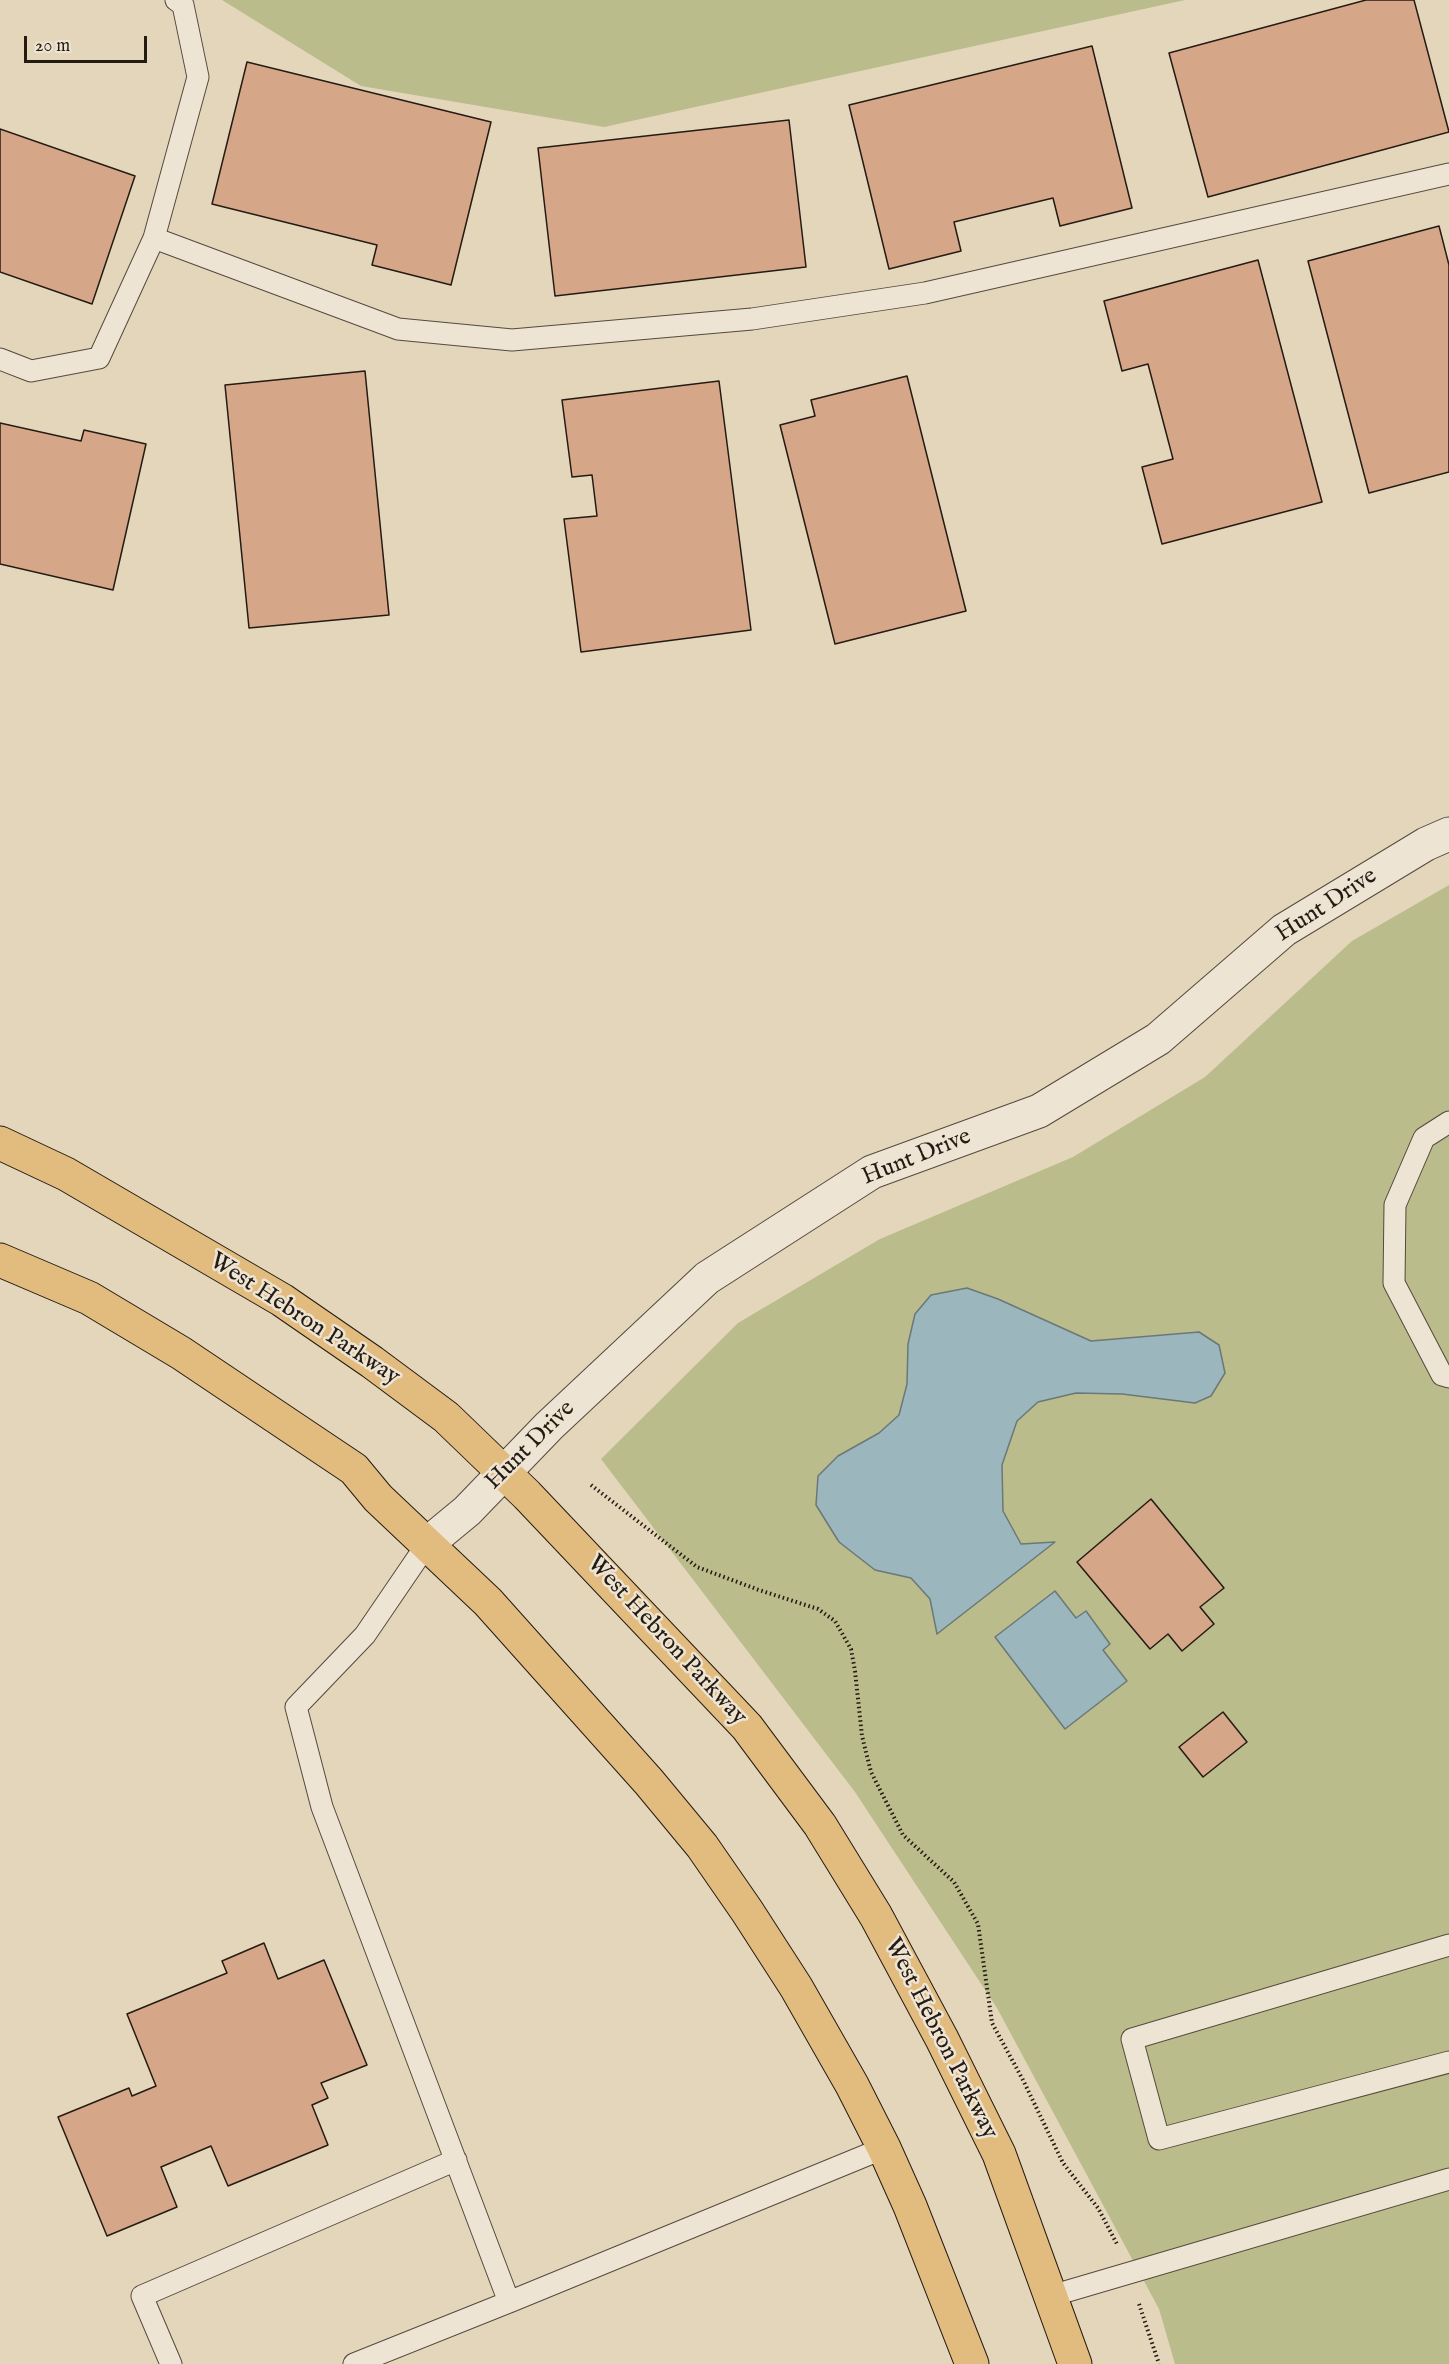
<!DOCTYPE html>
<style>
body{margin:0}
#map{position:relative;width:1449px;height:2364px;overflow:hidden;background:#e4d6bb;font-family:"IM FELL English",serif}
canvas{display:block}
.scale{position:absolute;left:24px;top:36px;width:123px;height:27px;box-sizing:border-box;border:3px solid #241b13;border-top:0;padding-left:8px;font-size:18px;line-height:21px;white-space:nowrap;color:#241b13;-webkit-text-stroke:4px #ede4d3;paint-order:stroke}
</style>
<div id="map">
<canvas width="1449" height="2364"></canvas>
<div class="scale">20 m</div>
</div>
<script>
const c = document.querySelector('canvas').getContext('2d');
c.lineJoin = 'round';
function fillPath(path, color) { c.fillStyle = color; c.fill(path, 'evenodd'); }
function strokePath(path, color, width, dash) { c.strokeStyle = color; c.lineWidth = width; c.lineCap = dash ? 'butt' : 'round'; c.setLineDash(dash || []); c.stroke(path); }
function write(font, color, halo, rows, align = 'center') {
  c.font = font + ' "IM FELL English",serif'; c.lineWidth = 5; c.setLineDash([]); c.textBaseline = 'middle'; c.strokeStyle = halo; c.fillStyle = color; for (const [text, x, y, turn = 0] of rows) {
    c.save(); c.translate(x, y); c.rotate((+turn || 0) * Math.PI / 180); c.textAlign = isNaN(turn) ? turn : align; if (halo) c.strokeText(text, 0, 0); c.fillText(text, 0, 0); c.restore();
  }
}
fillPath(new Path2D(`
 M 222,0 L 1185,0 L 604,127 L 361,86 Z
 M 1449,885 L 1449,2364 L 1175,2364 L 1159,2309 L 997,2008 L 855,1792 L 601,1459 L 738,1323 L 880,1239 L 1073,1157 L 1205,1077 L 1352,941 Z`), '#bbbc8b');
const water = new Path2D(`
 M 967,1288 L 998,1299 L 1091,1341 L 1199,1332 L 1219,1345 L 1225,1373 L 1211,1396 L 1195,1403 L 1122,1394 L 1076,1393 L 1038,1402 L 1017,1421 L 1002,1465 L 1003,1511 L 1021,1544 L 1055,1542 L 937,1634 L 930,1599 L 911,1578 L 875,1570 L 839,1542 L 816,1505 L 818,1476 L 838,1456 L 879,1433 L 899,1415 L 907,1384 L 908,1344 L 915,1314 L 931,1295 Z
 M 1055,1591 L 1076,1618 L 1086,1611 L 1110,1644 L 1103,1650 L 1127,1681 L 1065,1729 L 995,1637 Z`);
fillPath(water, '#9bb6bc');
strokePath(water, '#6b7878', 1.5);
const building = new Path2D(`
 M 1366,0 L 1414,0 L 1449,132 L 1208,197 L 1169,53 Z
 M 1092,46 L 1132,208 L 1060,226 L 1053,198 L 954,222 L 961,251 L 889,269 L 849,105 Z
 M 247,62 L 491,122 L 451,285 L 372,265 L 377,245 L 212,204 Z
 M 789,120 L 806,267 L 555,296 L 538,148 Z
 M 0,129 L 135,176 L 92,304 L 0,272 Z
 M 1439,226 L 1449,265 L 1449,472 L 1369,493 L 1308,261 Z
 M 1258,260 L 1322,502 L 1162,544 L 1142,467 L 1173,459 L 1148,364 L 1122,371 L 1104,301 Z
 M 365,371 L 389,615 L 249,628 L 225,385 Z
 M 907,376 L 966,611 L 835,644 L 780,425 L 815,416 L 811,400 Z
 M 719,381 L 751,630 L 581,652 L 564,519 L 597,516 L 592,475 L 572,477 L 562,400 Z
 M 0,423 L 81,441 L 84,430 L 146,444 L 113,590 L 0,564 Z
 M 1151,1499 L 1224,1588 L 1200,1607 L 1214,1624 L 1182,1651 L 1168,1634 L 1150,1649 L 1077,1562 Z
 M 1223,1712 L 1247,1742 L 1203,1777 L 1179,1747 Z
 M 264,1943 L 278,1979 L 324,1960 L 367,2065 L 321,2083 L 328,2098 L 312,2105 L 328,2145 L 228,2186 L 211,2146 L 161,2167 L 177,2207 L 107,2236 L 58,2117 L 129,2088 L 132,2096 L 156,2086 L 127,2014 L 227,1973 L 222,1961 Z`);
fillPath(building, '#d6a689');
strokePath(building, '#241b13', 1.5);
const service = new Path2D(`
 M 154,238 L 198,77 L 183,5 L 176,0
 M 0,359 L 31,371 L 99,358 L 154,238 L 398,329 L 512,340 L 752,319 L 925,293 L 1449,174
 M 1449,1122 L 1424,1138 L 1395,1205 L 1394,1283 L 1442,1375 L 1449,1377
 M 1449,1945 L 1132,2039 L 1159,2139 L 1449,2062
 M 1051,2296 L 1449,2179
 M 509,2302 L 884,2148
 M 171,2364 L 142,2296 L 456,2160
 M 354,2364 L 509,2302 L 322,1807 L 296,1707 L 365,1635 L 427,1544`);
const minor = new Path2D(`
 M 427,1544 L 467,1511 L 549,1426 L 707,1278 L 872,1172 L 1039,1111 L 1158,1039 L 1284,930 L 1426,844 L 1449,834`);
const primary = new Path2D(`
 M 0,1143 L 66,1174 L 282,1300 L 372,1362 L 446,1417 L 527,1495 L 747,1727 L 820,1825 L 876,1916 L 942,2039 L 999,2154 L 1075,2364
 M 0,1260 L 89,1298 L 181,1353 L 354,1469 L 378,1498 L 488,1602 L 649,1782 L 702,1846 L 747,1911 L 796,1987 L 852,2085 L 884,2148 L 910,2206 L 972,2364`);
strokePath(service, '#544a3d', 23);
strokePath(minor, '#544a3d', 35);
strokePath(primary, '#241b13', 35);
strokePath(new Path2D(`
 M 591,1485 L 697,1567 L 759,1590 L 818,1609 L 835,1621 L 851,1649 L 855,1671 L 862,1736 L 871,1772 L 903,1835 L 954,1882 L 978,1924 L 992,2023 L 1023,2080 L 1063,2163 L 1098,2208 L 1117,2244
 M 1139,2304 L 1159,2364`), '#241b13', 4, [1.5, 3]);
strokePath(service, '#ede4d3', 21);
strokePath(minor, '#ede4d3', 33);
strokePath(primary, '#e2bb7e', 33);
write('24px', '#241b13', '#ede4d3', [
 ["Hunt Drive",1327,906,-33],
 ["Hunt Drive",917,1158,-22],
 ["West Hebron Parkway",304,1320,33],
 ["Hunt Drive",531,1446,-45],
 ["West Hebron Parkway",666,1641,47],
 ["West Hebron Parkway",940,2039,63]
]);
</script>
